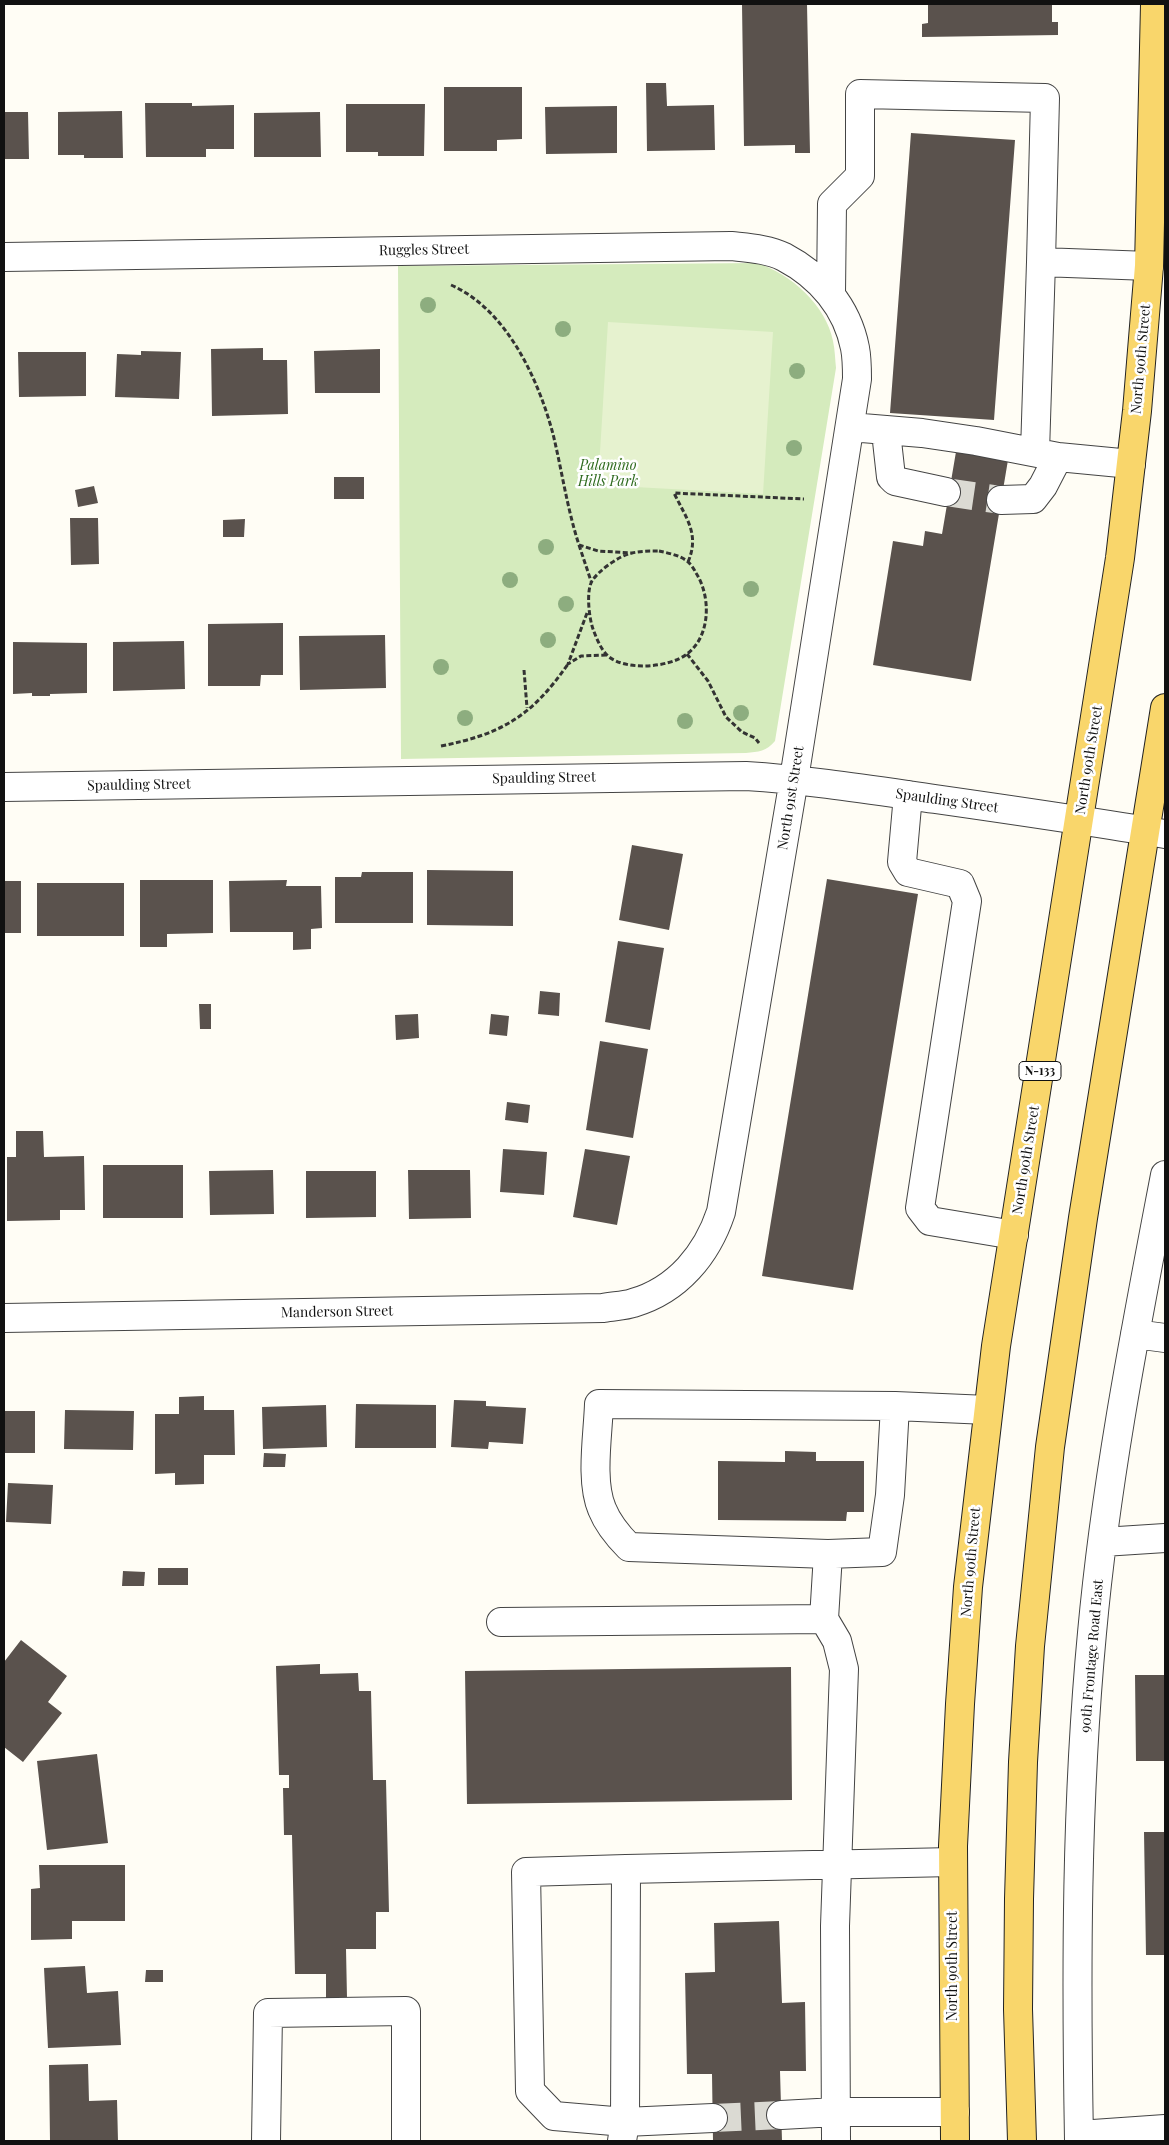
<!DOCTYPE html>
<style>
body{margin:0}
#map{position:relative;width:1169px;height:2145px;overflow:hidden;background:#fffdf5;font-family:"Playfair Display",serif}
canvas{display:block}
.frame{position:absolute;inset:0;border:5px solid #111;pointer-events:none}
</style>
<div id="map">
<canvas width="1169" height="2145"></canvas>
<div class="frame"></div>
</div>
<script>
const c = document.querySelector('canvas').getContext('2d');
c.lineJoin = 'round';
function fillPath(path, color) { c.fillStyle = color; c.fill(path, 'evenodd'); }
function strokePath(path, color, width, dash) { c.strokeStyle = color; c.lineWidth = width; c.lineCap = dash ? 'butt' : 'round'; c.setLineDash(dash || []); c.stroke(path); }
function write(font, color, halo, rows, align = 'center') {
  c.font = font + ' "Playfair Display",serif'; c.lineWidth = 5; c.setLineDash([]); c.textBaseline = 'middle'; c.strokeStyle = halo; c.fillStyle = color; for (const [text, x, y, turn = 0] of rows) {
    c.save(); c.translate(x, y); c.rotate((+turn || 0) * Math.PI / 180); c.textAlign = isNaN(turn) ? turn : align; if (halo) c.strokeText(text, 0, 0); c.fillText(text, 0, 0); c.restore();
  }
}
fillPath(new Path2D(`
 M 757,263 C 791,274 826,305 833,341 C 835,350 835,359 836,368 L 775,741 C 767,751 758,752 746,753 L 401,759 L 398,266 Z`), '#d5ebbd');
fillPath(new Path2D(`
 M 608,322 L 773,332 L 763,494 L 598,485 Z`), '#e6f2cf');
fillPath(new Path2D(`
 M 742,4 L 807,4 L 810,153 L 795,153 L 795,145 L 744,146 Z
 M 928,4 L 1052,4 L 1052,22 L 1058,22 L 1058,35 L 922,37 L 922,24 L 928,23 Z
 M 646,83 L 666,83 L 667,106 L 714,105 L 715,150 L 647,151 Z
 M 444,87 L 522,87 L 522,139 L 497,140 L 497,151 L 444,151 Z
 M 145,103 L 192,103 L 192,106 L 234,105 L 234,149 L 206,149 L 206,157 L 146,157 Z
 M 346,104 L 425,104 L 424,156 L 378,156 L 378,152 L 346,152 Z
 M 617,106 L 617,153 L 546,154 L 545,107 Z
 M 122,111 L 123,158 L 84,158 L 84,155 L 58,155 L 58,112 Z
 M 4,112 L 28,112 L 29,159 L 4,159 Z
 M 320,112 L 321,157 L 254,157 L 254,113 Z
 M 911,133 L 1015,140 L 994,420 L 890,413 Z
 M 263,348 L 263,360 L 287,360 L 288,414 L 212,416 L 211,349 Z
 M 380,349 L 380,393 L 315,393 L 314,351 Z
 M 141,351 L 181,352 L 179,399 L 115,397 L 117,354 L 141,355 Z
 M 18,352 L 86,352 L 86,396 L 19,397 Z
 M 958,440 L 1010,448 L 971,681 L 873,665 L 893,541 L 923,546 L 925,531 L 942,534 Z
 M 334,477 L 364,477 L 364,499 L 334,499 Z
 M 94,486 L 98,503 L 78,507 L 75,490 Z
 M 70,518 L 98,518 L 99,564 L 71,565 Z
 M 245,519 L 244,537 L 223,537 L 223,520 Z
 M 283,623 L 283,675 L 261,675 L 260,686 L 208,686 L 208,624 Z
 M 385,635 L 386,688 L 300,690 L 299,636 Z
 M 184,641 L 185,689 L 113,691 L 113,642 Z
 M 13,642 L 87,643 L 87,693 L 50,694 L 50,696 L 32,696 L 32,693 L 13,694 Z
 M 632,845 L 683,854 L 669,930 L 619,920 Z
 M 427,870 L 513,871 L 513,926 L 427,925 Z
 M 362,872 L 413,872 L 413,923 L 335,923 L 335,877 L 361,877 Z
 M 827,879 L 918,894 L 853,1290 L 762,1276 Z
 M 140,880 L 213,880 L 213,933 L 167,934 L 167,947 L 140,947 Z
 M 287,880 L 286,886 L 321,886 L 322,928 L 311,929 L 311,949 L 293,950 L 293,932 L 230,932 L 229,881 Z
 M 4,881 L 21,881 L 21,933 L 4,933 Z
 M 37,883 L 124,883 L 124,936 L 37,936 Z
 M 618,941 L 664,948 L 650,1030 L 605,1022 Z
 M 540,991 L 560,993 L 559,1016 L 538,1014 Z
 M 199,1004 L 211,1004 L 211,1029 L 200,1029 Z
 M 418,1014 L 419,1038 L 396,1040 L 395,1015 Z
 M 491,1014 L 509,1016 L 507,1036 L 489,1034 Z
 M 600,1041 L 648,1049 L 633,1138 L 586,1130 Z
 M 507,1102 L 530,1105 L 528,1123 L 505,1120 Z
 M 16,1131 L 43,1131 L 44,1157 L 84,1156 L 85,1210 L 60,1210 L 60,1220 L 7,1221 L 7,1157 L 16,1157 Z
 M 503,1149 L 547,1152 L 544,1195 L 500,1192 Z
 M 585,1149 L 630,1156 L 617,1225 L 573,1217 Z
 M 103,1165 L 183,1165 L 183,1218 L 103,1218 Z
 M 273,1170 L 274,1214 L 210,1215 L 209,1171 Z
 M 408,1170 L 470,1170 L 471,1218 L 409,1219 Z
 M 306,1171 L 376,1171 L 376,1217 L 306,1218 Z
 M 204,1396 L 204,1410 L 234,1410 L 235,1455 L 204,1455 L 204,1484 L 175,1485 L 175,1473 L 155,1474 L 155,1414 L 179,1414 L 179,1397 Z
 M 454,1400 L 486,1401 L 486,1406 L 526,1408 L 523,1444 L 489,1442 L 488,1449 L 451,1447 Z
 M 356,1404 L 436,1405 L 436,1448 L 355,1448 Z
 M 326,1405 L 327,1447 L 263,1449 L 262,1407 Z
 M 65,1410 L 134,1411 L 133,1450 L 64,1449 Z
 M 4,1411 L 35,1411 L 35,1453 L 4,1453 Z
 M 785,1451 L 816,1452 L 816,1461 L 864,1461 L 864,1512 L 847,1512 L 846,1521 L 718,1520 L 718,1461 L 785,1462 Z
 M 264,1453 L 286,1454 L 285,1467 L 263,1467 Z
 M 8,1483 L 53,1485 L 51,1524 L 6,1522 Z
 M 158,1568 L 188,1568 L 188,1585 L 158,1585 Z
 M 123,1571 L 145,1572 L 144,1586 L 122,1586 Z
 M 21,1640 L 67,1676 L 48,1702 L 62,1713 L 23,1762 L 4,1747 L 4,1662 Z
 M 320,1664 L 320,1674 L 358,1673 L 359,1691 L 371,1691 L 373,1780 L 386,1780 L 389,1912 L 376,1912 L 376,1949 L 346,1949 L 347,1998 L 326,1998 L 326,1974 L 295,1974 L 292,1835 L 284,1835 L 283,1788 L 289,1788 L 289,1775 L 279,1775 L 276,1666 Z
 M 791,1667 L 792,1800 L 467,1804 L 465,1671 Z
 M 1135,1675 L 1165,1675 L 1165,1761 L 1136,1761 Z
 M 97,1754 L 108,1843 L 47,1850 L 37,1761 Z
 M 1144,1832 L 1165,1832 L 1165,1955 L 1146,1955 Z
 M 39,1865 L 125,1865 L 125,1921 L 72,1921 L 72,1939 L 31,1940 L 31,1889 L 40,1888 Z
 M 779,1921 L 782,2003 L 805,2002 L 806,2071 L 780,2071 L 782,2141 L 713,2141 L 712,2074 L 687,2074 L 685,1973 L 715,1972 L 714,1923 Z
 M 85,1966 L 87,1993 L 118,1991 L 121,2045 L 48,2048 L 44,1968 Z
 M 146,1970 L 163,1970 L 163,1982 L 145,1982 Z
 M 88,2064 L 89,2101 L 117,2100 L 118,2141 L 50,2141 L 49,2065 Z`), '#5a524d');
strokePath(new Path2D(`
 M 946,492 L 1001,500
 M 713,2118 L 781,2115`), '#dbdad3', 28, [28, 14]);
const minor = new Path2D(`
 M 4,257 L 731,246 C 749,248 768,249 784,257 C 820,276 847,307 855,348 C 857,358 857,369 857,379 L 794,779 L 721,1212 C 707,1254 678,1290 633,1303 C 624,1306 613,1306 603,1308 L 4,1318
 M 831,293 L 832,204 L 860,176 L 860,94 L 1045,98 L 1041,262 L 1149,266
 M 850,427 L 922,433 L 976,441 L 1058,457 L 1131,464
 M 886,432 L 891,477 L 895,481 L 946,492
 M 1035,452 L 1041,262
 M 1001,500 L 1033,499 L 1043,486 L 1058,457
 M 4,787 L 746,776 C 809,780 872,790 935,799 C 1012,810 1089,821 1165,834
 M 908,795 L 902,862 L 908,872 L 960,884 L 967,901 L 920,1208 L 930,1221 L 1014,1235
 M 1135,1334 L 1165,1338
 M 1103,1542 L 1165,1538
 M 828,1554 L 629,1547 C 618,1536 608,1524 602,1509 C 590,1481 598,1435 599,1404 L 895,1406
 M 501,1622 L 824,1619
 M 626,1869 L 526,1872 L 530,2091 L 554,2116 L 625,2122 L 713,2118
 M 781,2115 L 836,2112 L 955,2112
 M 1079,2135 L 1165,2129
 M 266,2141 L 268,2013 L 406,2011 L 406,2141
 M 622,2141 L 625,2122 L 626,1869 L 953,1862
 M 836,2141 L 835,1926 L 844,1669 L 837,1641 L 824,1619 L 828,1554 L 882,1552 L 890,1495 L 895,1406 L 988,1410
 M 1079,2141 C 1076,1972 1076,1802 1092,1633 C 1106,1479 1136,1327 1165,1175`);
const major = new Path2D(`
 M 955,2141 L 953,1846 L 960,1704 L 968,1587 L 996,1346 L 1120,558 L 1137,411 L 1149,266 L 1155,4
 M 1022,2141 L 1018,2009 L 1019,1899 L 1023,1762 L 1030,1646 L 1050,1447 L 1083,1218 L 1165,708`);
strokePath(minor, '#444', 30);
strokePath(major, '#222', 30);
strokePath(new Path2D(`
 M 451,285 C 506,309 538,378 553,434 C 562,471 567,508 579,545 L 598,551 L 632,553
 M 579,545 L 591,581
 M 659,551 C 668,553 679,555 687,561 C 691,564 694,569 696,573 C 711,596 711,636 687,654 C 669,668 625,671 608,656 C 601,650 596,637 593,629 C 589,618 586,591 592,581 C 598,571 620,555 632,553 C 641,551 650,551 659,551 Z
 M 688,562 C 700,534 686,518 674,493 L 804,499
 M 587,613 L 568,664 L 581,656 L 606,655
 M 687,654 L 708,681 L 726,717 L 742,732 L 755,738 L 759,743
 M 524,670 L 527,708
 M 441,746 C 502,734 532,716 568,664`), '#333', 3, [5, 2.5]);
strokePath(minor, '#fff', 28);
strokePath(major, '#f9d66b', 28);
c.fillStyle = '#8dad7f';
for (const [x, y] of [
 [428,305],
 [563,329],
 [797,371],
 [794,448],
 [546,547],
 [510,580],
 [751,589],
 [566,604],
 [548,640],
 [441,667],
 [741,713],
 [465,718],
 [685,721]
]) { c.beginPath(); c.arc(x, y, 8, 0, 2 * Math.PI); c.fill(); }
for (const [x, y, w] of [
 [1040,1071,42]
]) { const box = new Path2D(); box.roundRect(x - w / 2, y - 9.5, w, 19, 4); c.fillStyle = '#fff'; c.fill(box); strokePath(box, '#111', 1); }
write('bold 12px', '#111', null, [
 ["N-133",1040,1071]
]);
write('14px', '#111', '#fff', [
 ["Ruggles Street",424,250,-1],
 ["North 90th Street",1141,359,-85],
 ["North 90th Street",1089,760,-81],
 ["Spaulding Street",544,778,-1],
 ["Spaulding Street",139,785,-1],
 ["North 91st Street",791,798,-81],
 ["Spaulding Street",947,801,8],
 ["North 90th Street",1026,1160,-81],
 ["Manderson Street",337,1312,-1],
 ["North 90th Street",971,1562,-85],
 ["90th Frontage Road East",1092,1656,-85],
 ["North 90th Street",953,1966,-90]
]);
write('italic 14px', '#2f6b1f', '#fff', [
 ["Palamino",608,466],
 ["Hills Park",608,482]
]);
</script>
